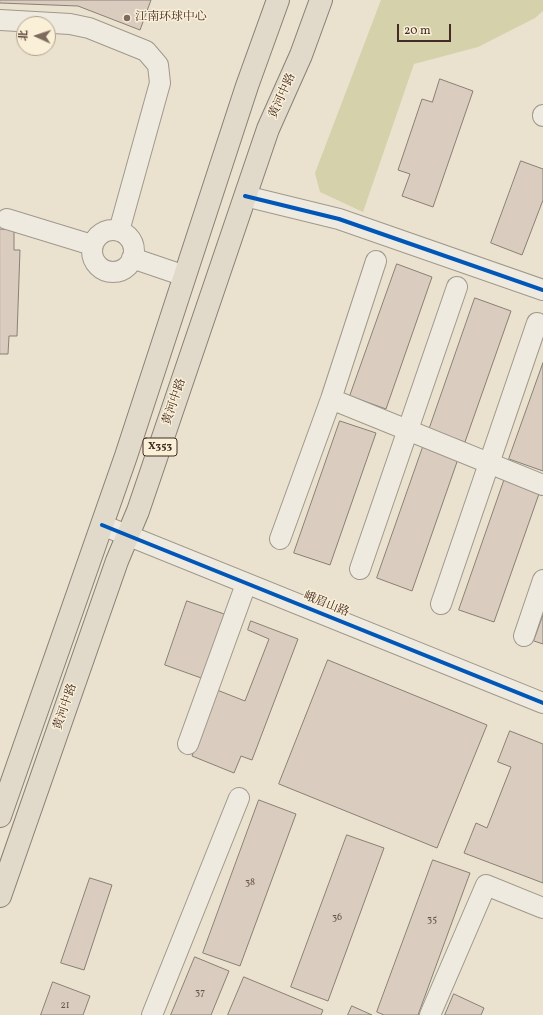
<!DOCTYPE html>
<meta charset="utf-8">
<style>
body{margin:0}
#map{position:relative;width:543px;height:1015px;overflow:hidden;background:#eae2ce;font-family:Vollkorn,"Noto Serif SC",serif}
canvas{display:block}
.north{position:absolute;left:16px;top:16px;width:40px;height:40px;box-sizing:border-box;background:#faefd7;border:1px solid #b0a18f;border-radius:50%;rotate:273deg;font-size:11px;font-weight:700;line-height:16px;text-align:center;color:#422b22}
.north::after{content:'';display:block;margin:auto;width:14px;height:18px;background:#7d6b5e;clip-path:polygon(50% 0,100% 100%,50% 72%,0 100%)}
.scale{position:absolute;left:397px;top:24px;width:54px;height:18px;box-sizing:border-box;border:2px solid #422b22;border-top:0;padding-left:5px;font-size:12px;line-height:14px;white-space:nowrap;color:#422b22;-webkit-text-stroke:3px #faefd7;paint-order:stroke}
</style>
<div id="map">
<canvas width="543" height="1015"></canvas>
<div class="north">北</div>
<div class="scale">20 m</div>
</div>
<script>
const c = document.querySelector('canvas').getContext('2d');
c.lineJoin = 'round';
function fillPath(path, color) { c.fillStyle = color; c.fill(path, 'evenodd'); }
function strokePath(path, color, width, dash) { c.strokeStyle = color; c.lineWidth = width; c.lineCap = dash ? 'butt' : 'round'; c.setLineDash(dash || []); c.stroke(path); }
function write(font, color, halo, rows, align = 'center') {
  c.font = font + ' Vollkorn,"Noto Serif SC",serif'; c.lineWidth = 3; c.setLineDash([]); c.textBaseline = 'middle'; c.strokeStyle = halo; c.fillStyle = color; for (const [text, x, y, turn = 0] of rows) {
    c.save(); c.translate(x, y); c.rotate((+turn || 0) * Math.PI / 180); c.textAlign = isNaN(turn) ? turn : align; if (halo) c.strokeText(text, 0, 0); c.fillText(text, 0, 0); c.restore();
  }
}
fillPath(new Path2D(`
 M 381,0 L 543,0 L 543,11 L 535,18 L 478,47 L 414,64 L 363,212 L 320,192 L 315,173 Z`), '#d4d1ab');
const building = new Path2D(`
 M 0,0 L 151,0 L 140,30 L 78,6 L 0,3 Z
 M 440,79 L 473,91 L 433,207 L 402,196 L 410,174 L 398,170 L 422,99 L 432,102 Z
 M 521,161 L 543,169 L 543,200 L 522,255 L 491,243 Z
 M 0,229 L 14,230 L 14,250 L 20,250 L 17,336 L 9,336 L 8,354 L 0,354 Z
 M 397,264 L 432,277 L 386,409 L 350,396 Z
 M 475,298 L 511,311 L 465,442 L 429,430 Z
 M 543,363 L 543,471 L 509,459 Z
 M 340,421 L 376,433 L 330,565 L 294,553 Z
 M 423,447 L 458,459 L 412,591 L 377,578 Z
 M 505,478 L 540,491 L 494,622 L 459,610 Z
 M 187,601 L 227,615 L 204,679 L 165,665 Z
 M 543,615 L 543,644 L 534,641 Z
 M 251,621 L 298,639 L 252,760 L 241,756 L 234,773 L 192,756 L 217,690 L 245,701 L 269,639 L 248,630 Z
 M 328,660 L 487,725 L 437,848 L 279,784 Z
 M 510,731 L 543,744 L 543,883 L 464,853 L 476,823 L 487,828 L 511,767 L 498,762 Z
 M 259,800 L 296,814 L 240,966 L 203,953 Z
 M 347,835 L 384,848 L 328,1001 L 291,987 Z
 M 433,860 L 470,873 L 418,1015 L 384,1015 L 377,1012 Z
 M 90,878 L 112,885 L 84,970 L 61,963 Z
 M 195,957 L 229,971 L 211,1015 L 171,1015 Z
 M 244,977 L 323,1010 L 321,1015 L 228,1015 Z
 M 53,982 L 90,996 L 83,1015 L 41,1015 Z
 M 454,994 L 484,1008 L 481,1015 L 445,1015 Z
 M 352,1006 L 372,1015 L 348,1015 Z`);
fillPath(building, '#daccbf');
strokePath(building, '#888075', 1);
const minor = new Path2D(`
 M 0,20 L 70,24 L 89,28 L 146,51 L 158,65 L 160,83 L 119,231
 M 543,116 L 543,115
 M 245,196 L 339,219 L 543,290
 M 7,219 L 92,245
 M92 251a21 21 0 1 1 42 0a21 21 0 1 1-42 0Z
 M 132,258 L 185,276
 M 331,399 L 543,485
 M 102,525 L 543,703
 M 280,539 L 331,399 L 376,261
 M 360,569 L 457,287
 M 441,604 L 537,323
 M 524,636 L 543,580
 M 188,744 L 246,584
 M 152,1015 L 239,798
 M 430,1015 L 486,885 L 543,908`);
const major = new Path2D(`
 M 0,816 L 126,456 L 247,86 L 278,0
 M 0,896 L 117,561 L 138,511 L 268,129 L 301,55 L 321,0`);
strokePath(minor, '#a0988c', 22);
strokePath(major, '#888075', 24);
strokePath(minor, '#eeeadf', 20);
strokePath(major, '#e1d9ca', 22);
strokePath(new Path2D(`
 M 245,196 L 339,219 L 543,290
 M 102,525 L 543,703`), '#0057b8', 4);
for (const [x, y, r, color] of [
 [127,18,4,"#7d6b5e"]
]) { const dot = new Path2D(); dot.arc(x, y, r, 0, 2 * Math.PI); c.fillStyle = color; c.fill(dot); strokePath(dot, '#faefd7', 1.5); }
write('10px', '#69544a', null, [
 ["38",250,883],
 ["36",337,918],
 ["35",432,920],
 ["37",200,993],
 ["21",65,1006]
]);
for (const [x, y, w] of [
 [160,447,34]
]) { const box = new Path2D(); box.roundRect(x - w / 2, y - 9, w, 18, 3); c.fillStyle = '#faefd7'; c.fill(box); strokePath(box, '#422b22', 1); }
write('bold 11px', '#422b22', null, [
 ["X353",160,447]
]);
write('12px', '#422b22', '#faefd7', [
 ["江南环球中心",135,18]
], 'left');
write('12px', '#422b22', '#faefd7', [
 ["黄河中路",283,96,-66],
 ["黄河中路",175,402,-71],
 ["峨眉山路",326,605,22],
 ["黄河中路",66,707,-71]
]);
</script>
